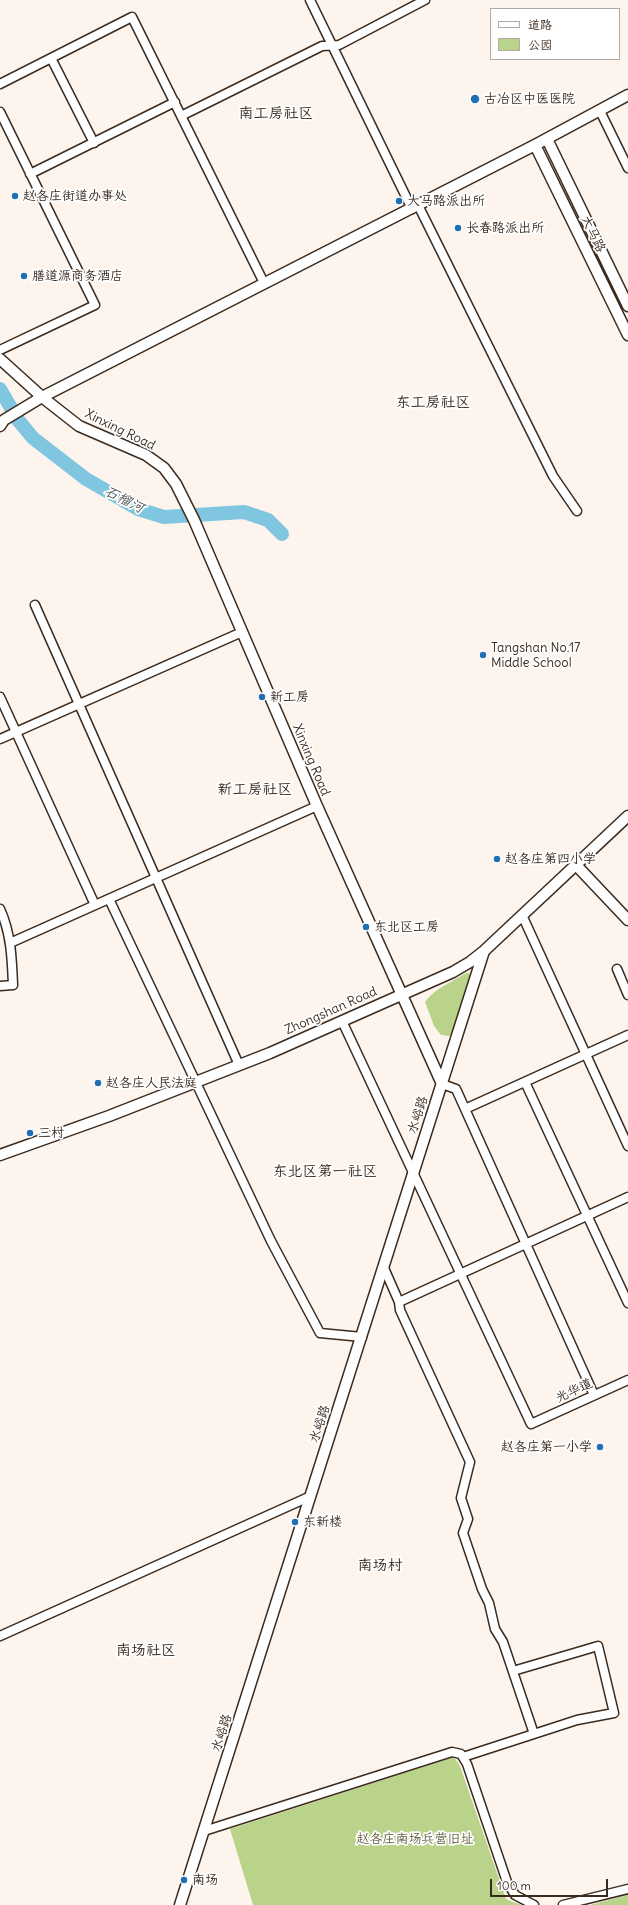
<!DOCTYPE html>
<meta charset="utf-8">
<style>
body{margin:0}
#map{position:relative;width:628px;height:1905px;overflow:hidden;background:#fdf5ed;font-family:Delius,"LXGW WenKai TC",sans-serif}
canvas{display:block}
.legend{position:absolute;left:490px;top:8px;width:130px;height:52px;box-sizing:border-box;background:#fff;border:1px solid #b1aaa5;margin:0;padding:5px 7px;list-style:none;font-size:12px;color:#3b2a1e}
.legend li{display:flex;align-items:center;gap:8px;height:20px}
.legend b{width:20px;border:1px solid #b1aaa5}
.scale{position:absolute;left:490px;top:1879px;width:118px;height:18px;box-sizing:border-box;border:2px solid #3b2a1e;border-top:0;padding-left:5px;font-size:12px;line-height:14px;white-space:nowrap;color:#3b2a1e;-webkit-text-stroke:3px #fff;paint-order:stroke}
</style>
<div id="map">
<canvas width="628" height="1905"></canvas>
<ul class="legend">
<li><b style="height:5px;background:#fff"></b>道路</li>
<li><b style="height:11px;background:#bad38a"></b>公园</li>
</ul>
<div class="scale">100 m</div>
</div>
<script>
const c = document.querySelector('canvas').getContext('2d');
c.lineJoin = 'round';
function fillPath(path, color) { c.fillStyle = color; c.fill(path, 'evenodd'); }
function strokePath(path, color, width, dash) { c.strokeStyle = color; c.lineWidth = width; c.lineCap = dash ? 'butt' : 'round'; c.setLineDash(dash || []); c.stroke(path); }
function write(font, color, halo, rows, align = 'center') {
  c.font = font + ' Delius,"LXGW WenKai TC",sans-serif'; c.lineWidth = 3.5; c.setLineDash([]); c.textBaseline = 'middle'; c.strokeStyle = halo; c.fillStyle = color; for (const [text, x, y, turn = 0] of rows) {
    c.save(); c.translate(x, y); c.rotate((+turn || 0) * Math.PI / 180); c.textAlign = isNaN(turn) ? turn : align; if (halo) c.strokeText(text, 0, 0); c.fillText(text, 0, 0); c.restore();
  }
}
fillPath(new Path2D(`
 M 466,973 L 469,973 L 471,979 L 453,1033 L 449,1036 L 441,1035 L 434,1026 L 425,1002 C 435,988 452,982 466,973 Z
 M 454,1757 L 460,1766 L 506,1899 L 521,1905 L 253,1905 L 230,1829 Z
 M 628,1895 L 628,1905 L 590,1905 Z`), '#bad38a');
strokePath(new Path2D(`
 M 0,389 L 18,420 L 33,438 L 86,479 L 138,509 L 164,517 L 244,512 L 268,520 L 282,534`), '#80c6e1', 14);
const minor = new Path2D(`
 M 310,0 L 412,209
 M 51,58 L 94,143
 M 0,84 L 132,17 L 264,283
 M 600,111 L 628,168
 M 0,112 L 95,305 L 0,350
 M 181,116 L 322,46 L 339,45 L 425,0
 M 30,174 L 175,102
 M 418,205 L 553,476 L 577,511
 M 35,605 L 239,1065
 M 0,697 L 95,905
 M 0,739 L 242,632
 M 109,899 L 271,1241 L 320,1333 L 362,1337
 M 0,909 C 11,933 12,959 13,985 L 0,986
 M 522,915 L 628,1146
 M 10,943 L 317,806
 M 617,969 L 628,995
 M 342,1021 L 531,1424 L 628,1380
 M 525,1082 L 628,1303
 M 442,1084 L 456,1089 L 594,1395
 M 465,1109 L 628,1035
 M 384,1268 L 399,1302 L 628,1197
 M 399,1302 L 400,1310 L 470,1462 L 461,1498 L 468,1519 L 463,1533 L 482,1589 L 489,1603 L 495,1629 L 503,1642 L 534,1734
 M 0,1636 L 311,1496
 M 463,1757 L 577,1720 L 614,1713 L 598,1646 L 513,1671
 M 204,1831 L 452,1752 L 461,1754 L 467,1764 L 507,1882 L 515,1895 L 534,1905
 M 563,1905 L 628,1889`);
const tertiary = new Path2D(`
 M 547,139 L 628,306
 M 535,145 L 628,335
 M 0,359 L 42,397 L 79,426 L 146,455 L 164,468 L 176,484 L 194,520 L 317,806 L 442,1084
 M 0,426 L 4,420 L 42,397 L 535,145 L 628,95
 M 576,865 L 628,920
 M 0,1155 L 109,1116 L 270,1053 L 453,972 L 470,962 L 484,951 L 628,816
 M 180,1905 L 484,951`);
strokePath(minor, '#3b2a1e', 11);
strokePath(tertiary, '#3b2a1e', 13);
strokePath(minor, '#fff', 8);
strokePath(tertiary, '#fff', 10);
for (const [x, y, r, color] of [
 [475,99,5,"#1f6fb2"],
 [15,196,4,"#1f6fb2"],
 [399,201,4,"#1f6fb2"],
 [458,228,4,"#1f6fb2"],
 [24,276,4,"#1f6fb2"],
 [483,655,4,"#1f6fb2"],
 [262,697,4,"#1f6fb2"],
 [497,859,4,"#1f6fb2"],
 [366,927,4,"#1f6fb2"],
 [98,1083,4,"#1f6fb2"],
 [30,1133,4,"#1f6fb2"],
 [600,1447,4,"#1f6fb2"],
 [295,1522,4,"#1f6fb2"],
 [184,1880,4,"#1f6fb2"]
]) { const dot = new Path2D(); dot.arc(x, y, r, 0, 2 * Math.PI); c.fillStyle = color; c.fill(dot); strokePath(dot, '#fff', 1.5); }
write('13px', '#3b2a1e', '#fff', [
 ["古冶区中医医院",484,99],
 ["赵各庄街道办事处",23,196],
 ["大马路派出所",407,201],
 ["长春路派出所",466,228],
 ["膳道源商务酒店",32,276],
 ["Tangshan No.17",491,648],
 ["Middle School",491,663],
 ["新工房",270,697],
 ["赵各庄第四小学",505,859],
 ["东北区工房",374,927],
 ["赵各庄人民法庭",106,1083],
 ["三村",38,1133],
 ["赵各庄第一小学",592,1447,"right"],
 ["东新楼",303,1522],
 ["南场",192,1880]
], 'left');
write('13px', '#3b2a1e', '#fff', [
 ["大马路",593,234,64],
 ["Xinxing Road",120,430,26],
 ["Xinxing Road",311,760,67],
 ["Zhongshan Road",331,1011,-24],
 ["水峪路",418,1115,-72],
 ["光华道",574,1391,-25],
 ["水峪路",320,1424,-72],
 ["水峪路",222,1733,-72]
]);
write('13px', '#615d3e', '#fff', [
 ["赵各庄南场兵营旧址",415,1839]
]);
write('italic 14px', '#505958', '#fff', [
 ["石榴河",124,500,27]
]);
write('15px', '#3b2a1e', '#fff', [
 ["南工房社区",276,114],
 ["东工房社区",433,403],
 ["新工房社区",255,790],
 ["东北区第一社区",325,1172],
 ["南场村",380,1566],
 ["南场社区",146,1651]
]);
</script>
